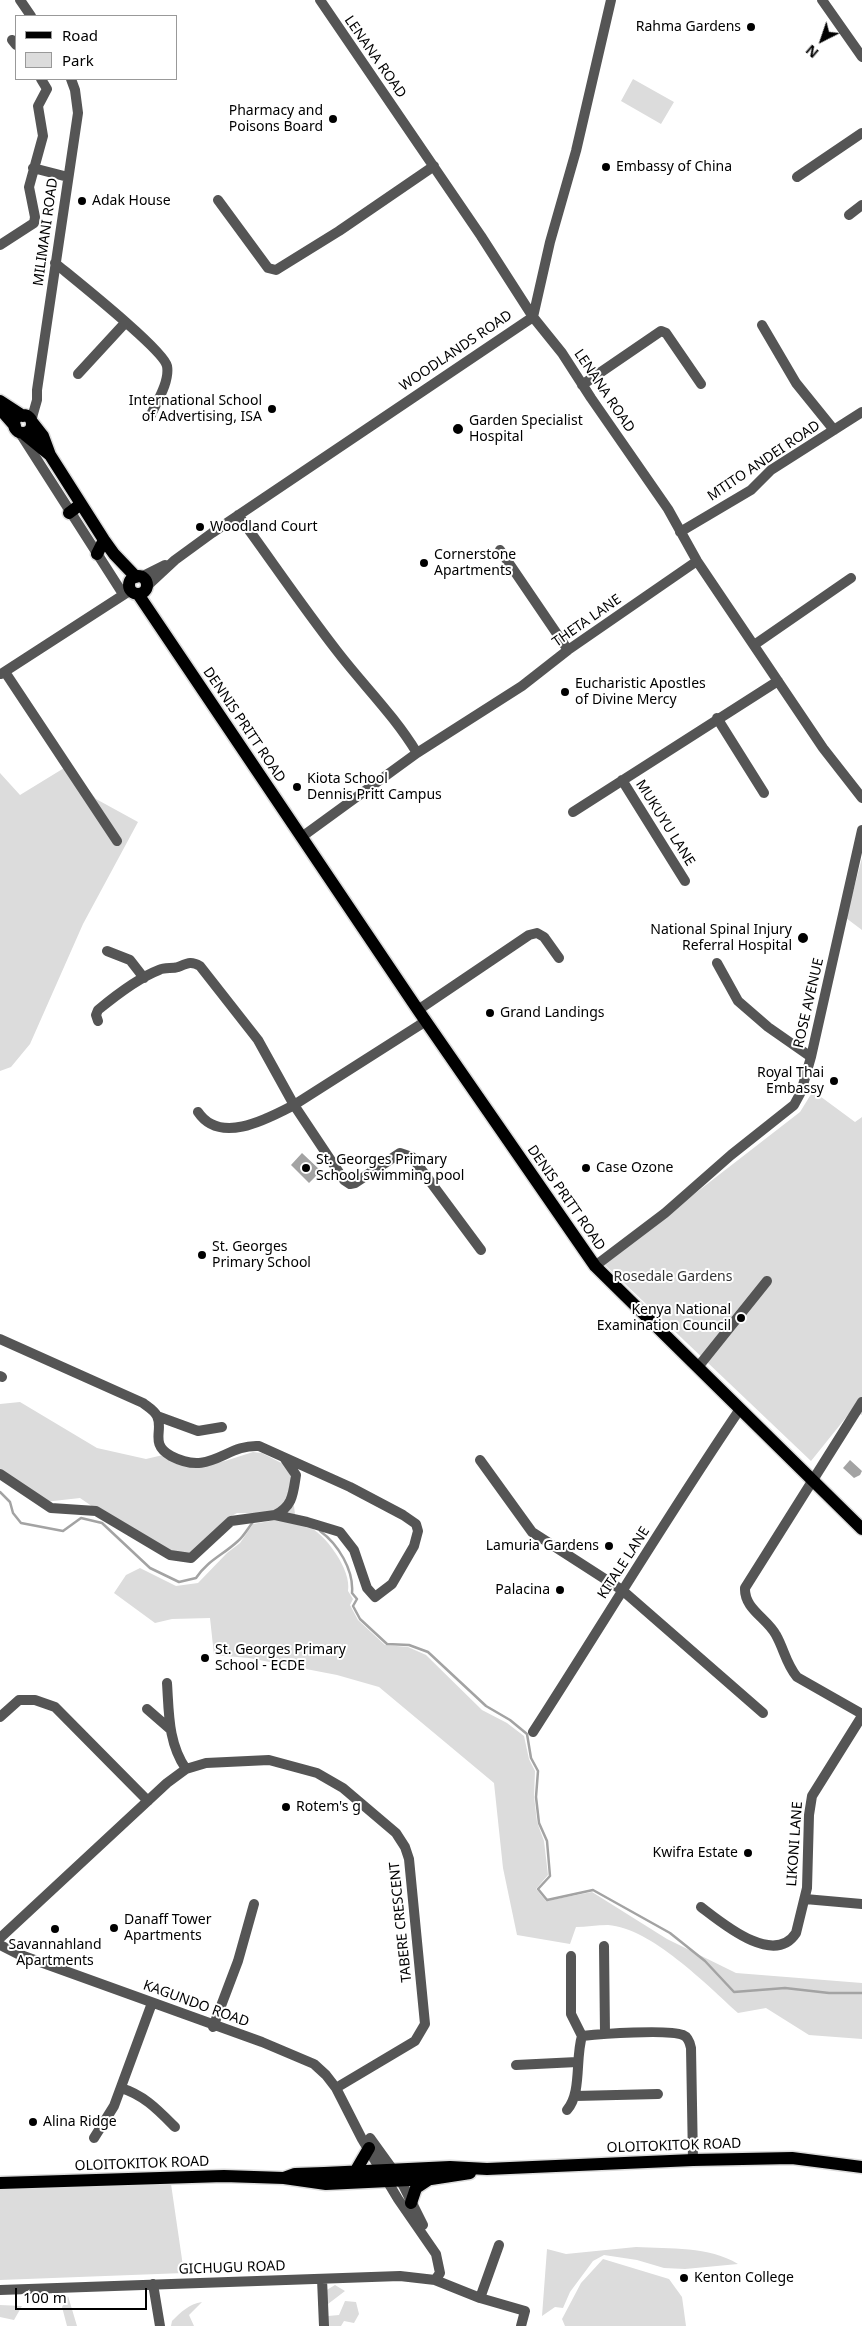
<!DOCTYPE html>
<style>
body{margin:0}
#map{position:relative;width:862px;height:2326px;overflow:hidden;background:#fff;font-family:"Noto Sans",sans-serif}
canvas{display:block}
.legend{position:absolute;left:15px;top:15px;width:162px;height:65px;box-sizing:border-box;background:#fff;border:1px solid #999;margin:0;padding:6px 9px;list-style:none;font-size:15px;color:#000}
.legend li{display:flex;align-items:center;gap:10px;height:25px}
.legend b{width:25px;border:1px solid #999}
.north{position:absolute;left:797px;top:15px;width:50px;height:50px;-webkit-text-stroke:4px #fff;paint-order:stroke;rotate:221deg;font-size:14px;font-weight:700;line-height:20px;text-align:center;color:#000}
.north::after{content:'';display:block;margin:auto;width:18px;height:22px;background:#000;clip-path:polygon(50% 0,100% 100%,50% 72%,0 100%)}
.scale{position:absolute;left:15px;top:2288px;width:132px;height:22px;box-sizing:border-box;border:2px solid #000;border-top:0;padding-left:6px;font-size:15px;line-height:18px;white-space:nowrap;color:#000;-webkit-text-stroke:4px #fff;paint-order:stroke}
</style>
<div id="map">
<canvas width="862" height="2326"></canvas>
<ul class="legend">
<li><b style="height:6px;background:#000"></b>Road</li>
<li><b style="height:14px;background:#dcdcdc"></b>Park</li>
</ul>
<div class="north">N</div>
<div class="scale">100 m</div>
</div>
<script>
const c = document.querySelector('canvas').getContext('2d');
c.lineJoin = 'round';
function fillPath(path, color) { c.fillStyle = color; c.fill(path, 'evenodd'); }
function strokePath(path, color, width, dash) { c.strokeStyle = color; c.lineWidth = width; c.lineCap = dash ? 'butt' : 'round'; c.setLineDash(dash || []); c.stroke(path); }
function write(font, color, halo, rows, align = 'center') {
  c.font = font + ' "Noto Sans",sans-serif'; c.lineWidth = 4; c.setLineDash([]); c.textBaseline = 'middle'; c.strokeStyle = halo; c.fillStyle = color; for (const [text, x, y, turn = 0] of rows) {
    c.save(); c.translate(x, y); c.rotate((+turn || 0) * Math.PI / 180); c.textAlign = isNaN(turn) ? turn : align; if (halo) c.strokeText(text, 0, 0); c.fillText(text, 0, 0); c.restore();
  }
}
fillPath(new Path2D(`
 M 633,79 L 674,102 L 661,124 L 621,101 Z
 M 69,765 L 96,799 L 138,822 L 83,924 L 30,1044 L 11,1067 L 0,1071 L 0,773 L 20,795 Z
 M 862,858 L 862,930 L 846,918 Z
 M 813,1091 L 855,1122 L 862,1117 L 862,1415 L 852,1410 L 811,1461 L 604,1264 L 800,1112 Z
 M 20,1402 L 97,1448 L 146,1459 L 163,1455 L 176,1464 L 195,1466 L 225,1461 L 253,1452 L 262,1453 L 289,1467 L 295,1514 L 237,1513 L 226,1519 L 189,1556 C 162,1558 104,1514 80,1498 L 44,1502 L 0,1470 L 0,1404 Z
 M 276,1520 C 285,1522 298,1521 306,1525 C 325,1533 352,1570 348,1591 L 353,1599 L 350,1605 L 358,1620 L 385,1645 L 408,1647 L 426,1655 L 482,1710 L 507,1723 L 524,1736 L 529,1759 L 535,1771 L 534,1796 L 537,1822 L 544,1841 L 548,1875 L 536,1889 L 546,1901 L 592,1892 L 667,1939 L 736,1973 L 862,1983 L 862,2039 L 809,2035 L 766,2008 L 738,2013 C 707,1985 651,1928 608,1925 C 597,1925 586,1927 576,1927 L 570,1944 L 517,1935 L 503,1868 L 494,1783 L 379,1687 L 337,1675 L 249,1658 L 214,1655 L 210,1618 L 172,1619 L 155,1623 L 114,1593 L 126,1575 L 140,1568 L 176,1586 L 198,1583 L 227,1553 L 240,1543 L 253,1524 Z
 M 171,2184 L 184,2273 L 0,2280 L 0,2190 Z
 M 636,2247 C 670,2249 709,2246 738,2264 L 685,2269 L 664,2268 L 637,2260 L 604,2255 L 593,2261 L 570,2292 L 563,2308 L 555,2307 L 542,2316 L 547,2249 L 566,2254 Z
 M 603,2259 L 669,2279 L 682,2297 L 686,2326 L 565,2326 L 562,2319 L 581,2283 Z
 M 335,2285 L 345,2291 L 328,2304 L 328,2316 L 339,2315 L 345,2301 L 356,2302 L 359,2314 L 354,2323 L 344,2321 L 341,2326 L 328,2326 L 318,2305 L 325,2291 Z
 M 68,2296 L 77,2326 L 67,2326 L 62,2307 Z
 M 202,2302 L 189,2315 L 194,2326 L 171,2326 L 172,2321 C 181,2312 189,2304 202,2302 Z
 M 0,2305 L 22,2306 L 14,2320 L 0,2317 Z`), '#dcdcdc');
fillPath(new Path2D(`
 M 302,1153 L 321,1171 L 309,1183 L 291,1165 Z
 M 850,1460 L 862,1471 L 860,1475 L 854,1478 L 843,1468 Z`), '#a3a3a3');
strokePath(new Path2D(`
 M 0,1492 L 10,1502 L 13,1513 L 21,1523 L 63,1531 L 81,1518 L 102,1523 L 150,1568 L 179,1582 L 196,1578 C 207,1561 223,1555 238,1541 C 244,1536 248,1528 253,1522
 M 320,1531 C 338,1544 354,1570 352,1593 L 357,1599 L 353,1606 L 360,1619 L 387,1644 L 409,1645 L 428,1652 L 486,1706 L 510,1720 L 527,1734 L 531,1758 L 538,1771 L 536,1797 L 539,1823 L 547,1841 L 550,1876 L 538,1889 L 547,1900 L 593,1890 L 670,1933 L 705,1961 L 734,1992 L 785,1988 L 829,1993 L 862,1993`), '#a3a3a3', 2.5);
const major = new Path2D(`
 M 0,401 L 23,416
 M 0,409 L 15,426
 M14 424a9 9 0 1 1 18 0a9 9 0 1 1-18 0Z
 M 32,422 L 43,436 L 50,455 L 104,540 L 114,554 L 136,577
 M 23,433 L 50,455
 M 69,513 L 81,504
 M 97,554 L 104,540
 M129 585a9 9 0 1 1 18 0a9 9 0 1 1-18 0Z
 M 138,594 L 418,1010 L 595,1266 L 862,1529
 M 355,2172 L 369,2148
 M 284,2178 L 295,2174 L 324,2173 L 450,2167 L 487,2169 L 693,2160 L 792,2158 L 862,2167
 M 0,2183 L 224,2176 L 284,2178 L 326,2184 L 431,2179 L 470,2173
 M 411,2203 L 416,2188 L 428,2180`);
strokePath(major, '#dbdbdb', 15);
strokePath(new Path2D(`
 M 20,0 L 31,16
 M 320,0 L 481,236 L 533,317 L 562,353 L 591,398 L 668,509 L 697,561 L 823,748 L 862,798
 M 822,0 L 862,57
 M 12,40 L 16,45
 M 33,168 L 68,177
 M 797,177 L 862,133
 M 218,200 L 268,268 L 276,270 L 339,231 L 434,166
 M 849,215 L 862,205
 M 0,245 L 34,223 L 35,217 L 29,187 L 43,136 L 38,106 L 47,89 L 41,79
 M 55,263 C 73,278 164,350 167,366 C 170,382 156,403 150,417
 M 762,325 L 796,383 L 834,430
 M 78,374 L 125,323
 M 582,385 L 661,331 L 666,333 L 701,384
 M 31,421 L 37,400 L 37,390 L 78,113 L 75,90 L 71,79
 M 20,433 L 123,594
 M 238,515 C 271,560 302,606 337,651 C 363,685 394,715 417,753 L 522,686 L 568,650 L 697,561
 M 680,532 L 751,490 L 771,470 L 862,412
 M 500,550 L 568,650
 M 141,577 L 165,565
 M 147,586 L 175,560 L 212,533 L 533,317 L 550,242 L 576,151 L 611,0
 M 754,645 L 851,578
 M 5,672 L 117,841
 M 1,674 L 131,590
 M 717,718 L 764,793
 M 622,780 L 685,881
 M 573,812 L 778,681
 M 303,836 L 417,753
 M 107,951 L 130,960 L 144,978
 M 717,963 L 738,1001 L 768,1027 L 811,1057
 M 418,1010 L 529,935 L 537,933 L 544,937 L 559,958
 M 98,1021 L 96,1015 L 98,1010 C 115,996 138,978 159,970 C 165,967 172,969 178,967 C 188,963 191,961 200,966 L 258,1040 L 294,1105 C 267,1119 220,1145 198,1112
 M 426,1021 L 294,1105 L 344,1180 L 350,1184 L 355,1183 L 400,1153 L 412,1157 L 481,1250
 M 595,1266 L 665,1213 L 731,1155 L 794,1105 L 801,1092 L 811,1057 L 862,830
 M 0,1339 L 143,1403 C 148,1407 154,1410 157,1416 C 164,1430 149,1444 171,1456 C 211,1477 225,1444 259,1446 L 350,1487 L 403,1515 L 416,1524 L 418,1531 L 414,1546 L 392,1584 L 375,1597 L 367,1588 L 354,1550 L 340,1532 L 307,1522 L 275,1515 L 231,1521 L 191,1558 L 170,1555 L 96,1511 L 51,1508 L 0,1474
 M 698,1367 L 767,1281
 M 0,1376 L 2,1377
 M 862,1402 L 745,1588 C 744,1609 767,1618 776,1635 C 784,1649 786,1664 797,1677 L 862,1714
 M 157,1416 L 198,1431 L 222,1427
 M 480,1460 L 532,1532 L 622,1590 L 763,1713
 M 275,1515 C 293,1506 293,1494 296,1475 L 285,1459
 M 167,1683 C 169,1713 168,1743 186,1769
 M 147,1709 L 170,1729
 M 0,1717 L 19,1700 L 35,1700 L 55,1707 L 148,1801
 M 533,1732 C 602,1625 668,1515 740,1409
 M 805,1899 L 862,1904
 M 701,1907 C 722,1923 774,1967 796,1933 L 807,1888 L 809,1815 L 812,1796 L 862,1716
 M 0,1938 L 167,1783 L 186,1769 L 206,1763 L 269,1760 L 317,1773 L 343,1788 L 396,1833 L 405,1847 L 409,1859 L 425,2024 L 415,2041 L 336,2088
 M 0,1945 L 18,1954 L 262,2042 L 314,2064 L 326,2075 L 336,2088 L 362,2139 L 398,2199 L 436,2254 L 440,2273 L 435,2280
 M 604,1946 L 605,2034
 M 571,1956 L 571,2014 L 582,2036
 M 213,2027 L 238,1961 L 254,1904
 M 516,2065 L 577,2062
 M 121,2088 C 144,2095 158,2110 175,2127
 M 575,2096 L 658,2094
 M 567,2110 C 582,2093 575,2059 582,2036 C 601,2034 667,2029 683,2035 C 688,2037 690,2043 691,2048 L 693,2160
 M 94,2138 L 114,2106 L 152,2003
 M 370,2138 L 401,2181 L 423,2225
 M 322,2279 L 324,2326
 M 153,2284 L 160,2326
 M 0,2290 L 400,2276 L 435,2280 L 480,2298 L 499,2245
 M 480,2298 L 525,2311 L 521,2326`), '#555', 10);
strokePath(major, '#000', 12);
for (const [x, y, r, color] of [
 [751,27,5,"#000"],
 [333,119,5,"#000"],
 [606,167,5,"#000"],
 [82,201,5,"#000"],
 [272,409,5,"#000"],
 [458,429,6,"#000"],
 [200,527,5,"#000"],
 [424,563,5,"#000"],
 [565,692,5,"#000"],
 [297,787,5,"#000"],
 [803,938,6,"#000"],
 [490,1013,5,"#000"],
 [834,1081,5,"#000"],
 [306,1168,5,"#000"],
 [586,1168,5,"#000"],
 [202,1255,5,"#000"],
 [741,1318,5,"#000"],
 [609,1546,5,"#000"],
 [560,1590,5,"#000"],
 [205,1658,5,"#000"],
 [286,1807,5,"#000"],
 [748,1853,5,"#000"],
 [114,1928,5,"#000"],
 [55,1929,5,"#000"],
 [33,2122,5,"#000"],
 [684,2278,5,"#000"]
]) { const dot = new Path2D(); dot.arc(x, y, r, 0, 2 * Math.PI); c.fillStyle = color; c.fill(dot); strokePath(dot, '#fff', 2); }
write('14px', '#000', '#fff', [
 ["Rahma Gardens",741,27,"right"],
 ["Pharmacy and",323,111,"right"],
 ["Poisons Board",323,127,"right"],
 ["Embassy of China",616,167],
 ["Adak House",92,201],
 ["International School",262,401,"right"],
 ["of Advertising, ISA",262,417,"right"],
 ["Garden Specialist",469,421],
 ["Hospital",469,437],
 ["Woodland Court",210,527],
 ["Cornerstone",434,555],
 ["Apartments",434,571],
 ["Eucharistic Apostles",575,684],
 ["of Divine Mercy",575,700],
 ["Kiota School",307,779],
 ["Dennis Pritt Campus",307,795],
 ["National Spinal Injury",792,930,"right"],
 ["Referral Hospital",792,946,"right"],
 ["Grand Landings",500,1013],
 ["Royal Thai",824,1073,"right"],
 ["Embassy",824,1089,"right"],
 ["St. Georges Primary",316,1160],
 ["School swimming pool",316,1176],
 ["Case Ozone",596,1168],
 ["St. Georges",212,1247],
 ["Primary School",212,1263],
 ["Kenya National",731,1310,"right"],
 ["Examination Council",731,1326,"right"],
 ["Lamuria Gardens",599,1546,"right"],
 ["Palacina",550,1590,"right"],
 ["St. Georges Primary",215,1650],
 ["School - ECDE",215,1666],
 ["Rotem's g",296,1807],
 ["Kwifra Estate",738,1853,"right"],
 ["Danaff Tower",124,1920],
 ["Apartments",124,1936],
 ["Savannahland",55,1945,"center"],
 ["Apartments",55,1961,"center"],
 ["Alina Ridge",43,2122],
 ["Kenton College",694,2278]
], 'left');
write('14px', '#000', '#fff', [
 ["LENANA ROAD",375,57,55],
 ["MILIMANI ROAD",46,232,-82],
 ["WOODLANDS ROAD",456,351,-34],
 ["LENANA ROAD",604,391,56],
 ["MTITO ANDEI ROAD",764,461,-34],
 ["THETA LANE",587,621,-35],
 ["DENNIS PRITT ROAD",244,725,56],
 ["MUKUYU LANE",665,823,58],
 ["ROSE AVENUE",809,1003,-77],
 ["DENIS PRITT ROAD",566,1198,55],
 ["KITALE LANE",624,1563,-57],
 ["LIKONI LANE",795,1844,-86],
 ["TABERE CRESCENT",401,1922,-96],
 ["KAGUNDO ROAD",196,2004,20],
 ["OLOITOKITOK ROAD",674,2146,-2],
 ["OLOITOKITOK ROAD",142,2164,-2],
 ["GICHUGU ROAD",232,2268,-2]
]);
write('14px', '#333', '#fff', [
 ["Rosedale Gardens",673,1277]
]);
</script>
